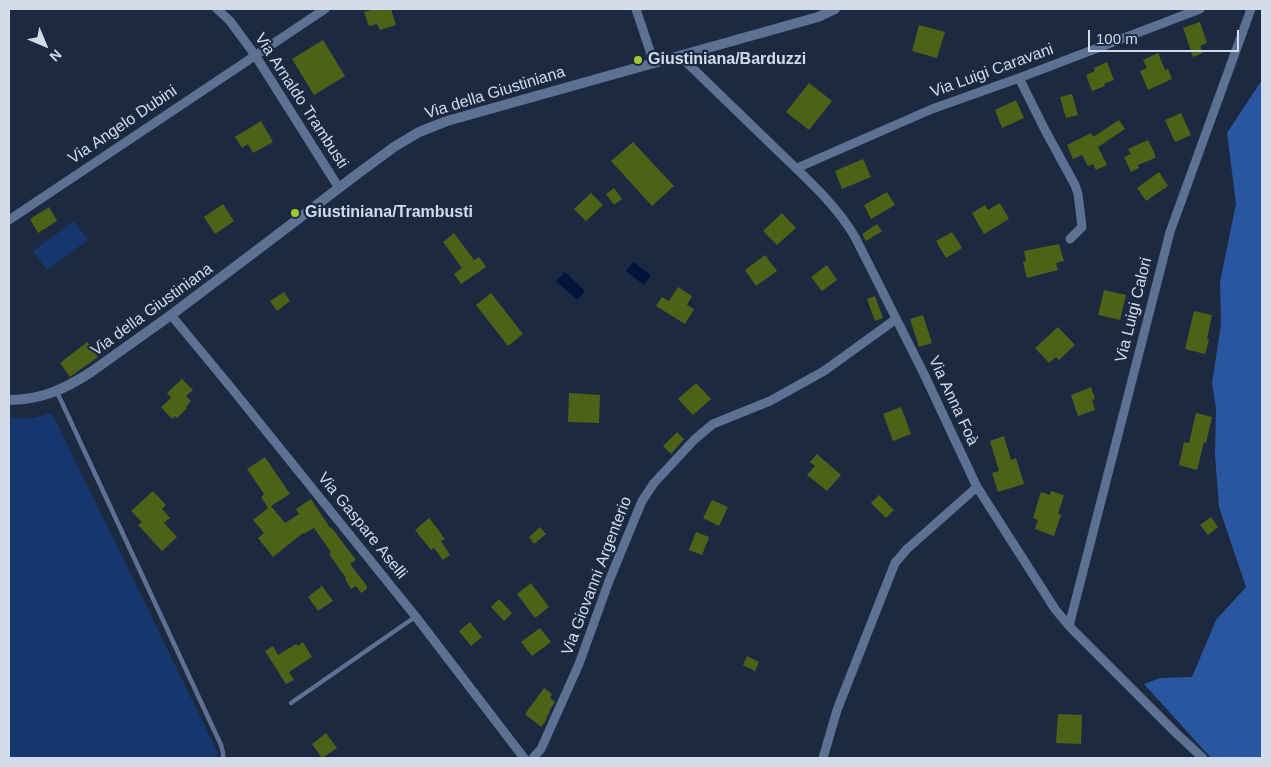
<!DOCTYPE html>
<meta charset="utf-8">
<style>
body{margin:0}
#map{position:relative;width:1271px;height:767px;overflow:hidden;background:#1c2a41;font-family:Arial,sans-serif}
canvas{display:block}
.frame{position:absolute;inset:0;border:10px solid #d1dbea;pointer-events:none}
.north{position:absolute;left:20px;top:20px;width:50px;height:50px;-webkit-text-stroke:4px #1c2a41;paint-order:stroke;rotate:135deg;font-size:14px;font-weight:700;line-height:20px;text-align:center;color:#d1dbea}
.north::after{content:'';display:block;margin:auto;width:18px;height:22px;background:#d1dbea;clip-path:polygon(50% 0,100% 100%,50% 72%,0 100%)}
.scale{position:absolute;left:1088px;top:30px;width:151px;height:22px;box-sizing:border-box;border:2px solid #d1dbea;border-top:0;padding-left:6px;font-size:15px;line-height:18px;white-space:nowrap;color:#d1dbea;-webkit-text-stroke:4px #1c2a41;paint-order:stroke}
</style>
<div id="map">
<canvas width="1271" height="767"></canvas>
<div class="frame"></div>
<div class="north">N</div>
<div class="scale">100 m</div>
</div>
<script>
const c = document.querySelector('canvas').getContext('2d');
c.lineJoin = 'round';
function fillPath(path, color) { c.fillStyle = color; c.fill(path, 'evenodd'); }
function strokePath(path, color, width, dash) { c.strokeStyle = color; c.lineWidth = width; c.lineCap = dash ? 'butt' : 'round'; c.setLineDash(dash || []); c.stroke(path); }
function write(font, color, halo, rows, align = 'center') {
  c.font = font + ' Arial,sans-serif'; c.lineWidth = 4.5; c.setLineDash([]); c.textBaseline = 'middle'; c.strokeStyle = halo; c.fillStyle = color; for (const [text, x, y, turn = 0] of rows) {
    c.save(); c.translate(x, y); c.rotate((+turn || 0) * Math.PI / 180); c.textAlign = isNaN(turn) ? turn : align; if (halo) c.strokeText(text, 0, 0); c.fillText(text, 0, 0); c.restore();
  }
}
fillPath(new Path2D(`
 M 74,221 L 88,240 L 47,270 L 33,251 Z
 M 52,413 L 218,753 L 216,758 L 9,758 L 9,417 L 28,419 Z`), '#16376d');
fillPath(new Path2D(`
 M 1262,80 L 1262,758 L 1211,758 L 1144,684 L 1160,678 L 1192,677 L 1216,620 L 1246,587 L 1219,507 L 1215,455 L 1216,409 L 1212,383 L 1221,324 L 1220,282 L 1236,204 L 1227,133 Z`), '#29569e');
fillPath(new Path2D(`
 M 633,262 L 651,275 L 644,285 L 626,271 Z
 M 565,272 L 585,291 L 577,300 L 556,281 Z`), '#011439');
fillPath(new Path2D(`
 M 375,9 L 391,9 L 396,25 L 380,30 L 377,24 L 369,26 L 364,12 Z
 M 1200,22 L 1207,43 L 1200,46 L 1203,53 L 1193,57 L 1183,28 Z
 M 919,25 L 945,32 L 937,58 L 912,51 Z
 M 323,40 L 345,76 L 314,95 L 292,59 Z
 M 1158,53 L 1165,70 L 1168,69 L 1172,79 L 1148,90 L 1140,71 L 1147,68 L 1143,60 Z
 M 1107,62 L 1114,80 L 1104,84 L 1105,86 L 1092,91 L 1086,75 L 1095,71 L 1094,68 Z
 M 809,83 L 832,101 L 809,130 L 786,112 Z
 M 1072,94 L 1078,115 L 1066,118 L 1060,97 Z
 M 1016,100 L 1024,118 L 1002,128 L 995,110 Z
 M 1181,113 L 1191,135 L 1175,142 L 1165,120 Z
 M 1119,120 L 1125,129 L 1098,147 L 1107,165 L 1096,170 L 1093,164 L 1088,166 L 1082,155 L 1073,159 L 1067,145 L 1091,133 L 1093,137 Z
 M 261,121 L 273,142 L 253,153 L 248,144 L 242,148 L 235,137 Z
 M 1148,140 L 1155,154 L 1155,158 L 1138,165 L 1139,168 L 1131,172 L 1124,157 L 1131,154 L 1128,149 Z
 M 633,142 L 674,186 L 652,206 L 611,161 Z
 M 863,159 L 871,177 L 842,189 L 835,171 Z
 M 1159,172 L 1168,186 L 1146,201 L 1137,188 Z
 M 614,188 L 622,199 L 614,205 L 606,194 Z
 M 887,192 L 895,205 L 871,219 L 864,205 Z
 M 591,193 L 603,205 L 586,221 L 574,209 Z
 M 1000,203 L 1009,219 L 984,234 L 972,213 L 985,205 L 988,210 Z
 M 223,204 L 234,221 L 215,234 L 204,217 Z
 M 49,207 L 57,221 L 38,233 L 30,219 Z
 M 782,213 L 796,228 L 777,245 L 763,231 Z
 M 877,224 L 882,231 L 866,241 L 862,234 Z
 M 952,232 L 962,248 L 946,258 L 936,241 Z
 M 454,233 L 474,260 L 479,257 L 486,267 L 461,284 L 454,274 L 462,268 L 443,242 Z
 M 1059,244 L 1064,261 L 1056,263 L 1058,270 L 1027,278 L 1023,262 L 1026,261 L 1024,251 Z
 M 765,255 L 777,271 L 756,286 L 745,270 Z
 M 827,265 L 837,280 L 822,291 L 811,277 Z
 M 678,287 L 692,296 L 687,305 L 694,309 L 685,324 L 656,306 L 662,297 L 669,301 Z
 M 1104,290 L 1126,295 L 1120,320 L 1098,315 Z
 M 284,292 L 290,301 L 277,311 L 270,301 Z
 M 491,293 L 523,334 L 508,346 L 476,305 Z
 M 875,296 L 883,318 L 875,321 L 867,299 Z
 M 1194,311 L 1212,315 L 1207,339 L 1209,340 L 1205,354 L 1185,349 Z
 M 923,315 L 932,343 L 919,347 L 910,319 Z
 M 1058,327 L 1075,345 L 1059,360 L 1056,357 L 1049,363 L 1035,348 Z
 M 87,342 L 98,357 L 70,377 L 60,363 Z
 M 182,379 L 193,390 L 186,396 L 191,401 L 186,407 L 187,408 L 177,418 L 175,416 L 172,419 L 161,407 L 171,398 L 167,393 Z
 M 696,383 L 711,399 L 693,415 L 678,399 Z
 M 1091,387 L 1095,399 L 1092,400 L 1095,410 L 1078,416 L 1071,395 Z
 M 569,393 L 600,395 L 599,423 L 568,422 Z
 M 901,407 L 911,434 L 893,441 L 883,414 Z
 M 1196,413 L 1212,417 L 1206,443 L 1204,442 L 1197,470 L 1179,465 L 1184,442 L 1189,443 Z
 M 677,432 L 684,439 L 671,454 L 663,446 Z
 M 1004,436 L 1011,460 L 1016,458 L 1024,484 L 998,492 L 992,473 L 999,471 L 990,441 Z
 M 817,454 L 841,475 L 827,491 L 807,475 L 815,466 L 810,462 Z
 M 265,457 L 290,494 L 271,506 L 285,523 L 299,514 L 296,509 L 311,499 L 330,528 L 331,527 L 356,560 L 350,564 L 367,586 L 367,589 L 361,593 L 356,586 L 351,589 L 345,579 L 346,578 L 329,554 L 331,552 L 314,528 L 304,534 L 303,533 L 273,557 L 258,538 L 264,533 L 253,520 L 268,508 L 261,497 L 264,494 L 247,469 Z
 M 153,491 L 166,505 L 162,509 L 170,518 L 164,523 L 177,537 L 162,551 L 138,525 L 142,522 L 131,511 Z
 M 1051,491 L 1064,495 L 1058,514 L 1061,515 L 1054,536 L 1035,529 L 1038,520 L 1033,518 L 1041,492 L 1050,495 Z
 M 879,495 L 894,510 L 886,518 L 871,503 Z
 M 712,500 L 728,507 L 719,526 L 703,518 Z
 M 1211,517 L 1218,527 L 1208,535 L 1200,525 Z
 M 429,518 L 445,539 L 441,541 L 450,555 L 443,560 L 434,548 L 431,550 L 415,530 Z
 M 540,527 L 546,534 L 534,544 L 529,537 Z
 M 696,532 L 709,537 L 702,555 L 689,550 Z
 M 531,583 L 549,607 L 535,618 L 517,594 Z
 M 322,586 L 333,601 L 318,611 L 308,597 Z
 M 499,599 L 512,613 L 504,621 L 491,607 Z
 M 470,622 L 482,637 L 471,646 L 459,631 Z
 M 540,628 L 551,642 L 532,656 L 521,642 Z
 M 303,642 L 312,657 L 289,672 L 294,680 L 286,684 L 265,651 L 273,646 L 278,655 L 296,644 L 298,646 Z
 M 747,656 L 759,662 L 755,671 L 743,665 Z
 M 544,688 L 552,694 L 550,698 L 555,702 L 549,711 L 550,712 L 546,718 L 547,719 L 541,727 L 525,714 Z
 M 1058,714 L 1082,715 L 1081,744 L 1056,743 Z
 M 326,733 L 337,748 L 322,758 L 312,744 Z`), '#4d6217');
strokePath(new Path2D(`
 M 57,392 L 221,745 L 223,753 L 223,758
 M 291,703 L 415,617`), '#5d7192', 4.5);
strokePath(new Path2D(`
 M 217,9 L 230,21 L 255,55 L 339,188
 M 636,9 L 654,63
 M 680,56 C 712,87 744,118 776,149 C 804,176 835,203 855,237 L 924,374 L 977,487 L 1055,609 L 1069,626 L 1177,734 L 1203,758
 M 1019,78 L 1046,132 L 1075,185 L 1078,194 L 1082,227 L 1070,239
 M 797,168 L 932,109 L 1019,78 L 1200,9
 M 9,220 L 325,9
 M 171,315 L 233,390 L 416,617 L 524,758
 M 1069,626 L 1170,232 L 1251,9
 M 533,758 L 541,749 L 579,664 L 609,581 L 642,501 L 654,483 L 695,439 L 713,424 L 770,401 L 824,371 L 896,319
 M 823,758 L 837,710 L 895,563 L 907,549 L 977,487`), '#5d7192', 9);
strokePath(new Path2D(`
 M 9,400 C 41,400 65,389 91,372 L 171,315 L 256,251 L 356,175 L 394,147 L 419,132 L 447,121 L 818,17 L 835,9`), '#5d7192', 10);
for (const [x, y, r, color] of [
 [638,60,5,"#9fca2d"],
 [295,213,5,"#9fca2d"]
]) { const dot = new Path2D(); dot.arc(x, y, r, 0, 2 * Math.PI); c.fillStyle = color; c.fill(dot); strokePath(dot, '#1c2a41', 2); }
write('bold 16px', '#d1dbea', '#1c2a41', [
 ["Giustiniana/Barduzzi",648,60],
 ["Giustiniana/Trambusti",305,213]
], 'left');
write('16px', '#d1dbea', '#1c2a41', [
 ["Via Luigi Caravani",992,71,-20],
 ["Via della Giustiniana",495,93,-17],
 ["Via Arnaldo Trambusti",301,101,57],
 ["Via Angelo Dubini",123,125,-34],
 ["Via della Giustiniana",152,310,-36],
 ["Via Luigi Calori",1134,310,-76],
 ["Via Anna Foà",953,401,65],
 ["Via Gaspare Aselli",362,526,51],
 ["Via Giovanni Argenterio",597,576,-69]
]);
</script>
